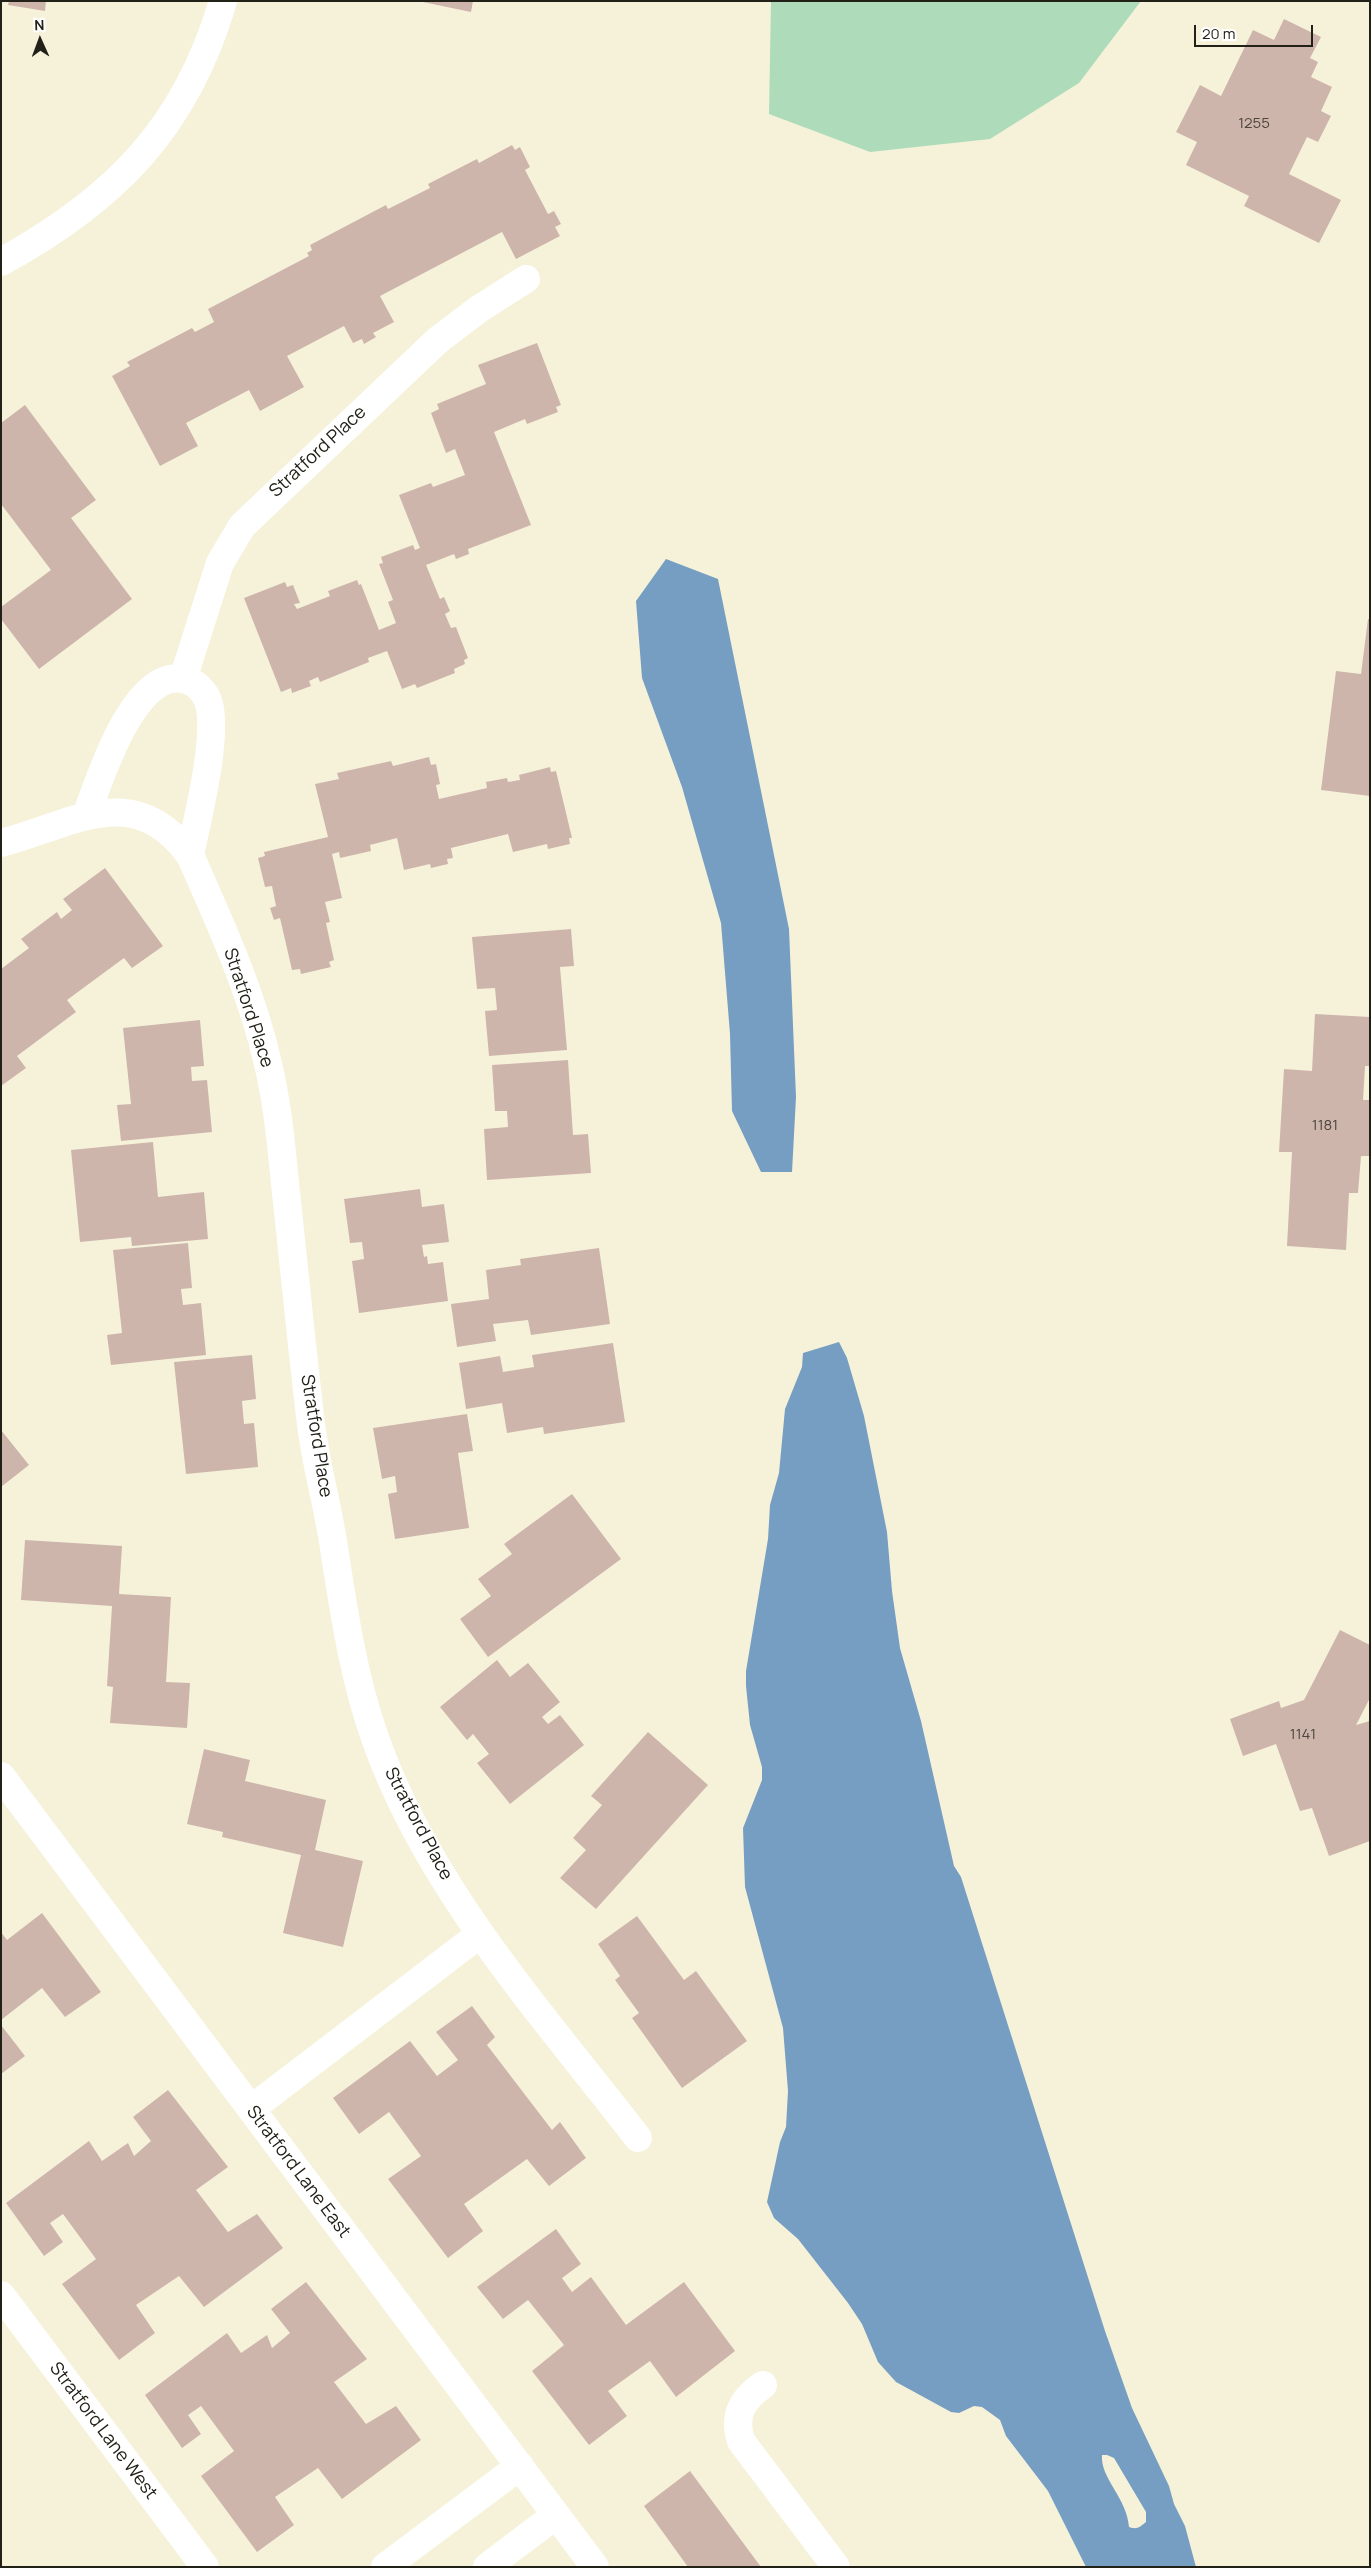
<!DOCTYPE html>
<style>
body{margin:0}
#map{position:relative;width:1371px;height:2568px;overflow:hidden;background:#f6f2da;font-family:Manrope,sans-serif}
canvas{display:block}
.frame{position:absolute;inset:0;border:2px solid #222118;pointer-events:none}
.north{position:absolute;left:15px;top:15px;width:50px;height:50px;-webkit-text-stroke:4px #fff;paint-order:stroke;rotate:358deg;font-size:14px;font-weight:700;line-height:20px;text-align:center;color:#222118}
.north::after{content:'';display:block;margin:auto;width:18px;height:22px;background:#222118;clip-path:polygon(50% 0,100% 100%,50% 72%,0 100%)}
.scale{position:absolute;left:1194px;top:25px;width:119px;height:22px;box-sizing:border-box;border:2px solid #222118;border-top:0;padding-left:6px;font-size:15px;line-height:18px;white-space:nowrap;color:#222118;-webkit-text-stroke:4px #fff;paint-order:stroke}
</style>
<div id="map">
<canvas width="1371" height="2568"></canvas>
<div class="frame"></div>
<div class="north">N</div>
<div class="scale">20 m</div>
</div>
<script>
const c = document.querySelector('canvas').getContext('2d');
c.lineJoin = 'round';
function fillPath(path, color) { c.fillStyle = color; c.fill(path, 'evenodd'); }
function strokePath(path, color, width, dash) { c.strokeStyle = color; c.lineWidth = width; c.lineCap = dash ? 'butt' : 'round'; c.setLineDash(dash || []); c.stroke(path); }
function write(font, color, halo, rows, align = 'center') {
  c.font = font + ' Manrope,sans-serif'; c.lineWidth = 4; c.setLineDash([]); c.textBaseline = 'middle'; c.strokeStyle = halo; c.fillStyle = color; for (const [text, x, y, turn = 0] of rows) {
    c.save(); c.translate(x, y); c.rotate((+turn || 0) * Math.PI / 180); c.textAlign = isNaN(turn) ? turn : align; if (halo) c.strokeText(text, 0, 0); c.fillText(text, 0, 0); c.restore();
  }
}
fillPath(new Path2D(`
 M 771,1 L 1141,1 L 1079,83 L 990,139 L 870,152 L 769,114 Z`), '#aedbba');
fillPath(new Path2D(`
 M 666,559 L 718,579 L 789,929 L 796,1097 L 792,1172 L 761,1172 L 732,1111 L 730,1034 L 721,923 L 682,787 L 642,678 L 636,601 Z
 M 839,1342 L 847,1358 L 864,1416 L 887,1532 L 892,1591 L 900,1648 L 921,1721 L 954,1866 L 961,1877 L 1105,2331 L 1132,2408 L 1169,2486 L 1174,2504 L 1185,2526 L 1196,2567 L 1086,2567 L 1048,2491 L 1006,2436 L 1000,2420 L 982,2407 L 974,2406 L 959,2413 L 951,2412 L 896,2382 L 878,2362 L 862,2324 L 848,2303 L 798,2239 L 774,2218 L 767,2202 L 780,2142 L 786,2127 L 788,2091 L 783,2028 L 745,1887 L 743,1828 L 762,1780 L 762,1767 L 750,1725 L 746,1686 L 746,1671 L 768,1539 L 770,1505 L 779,1473 L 785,1409 L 802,1367 L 803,1353 ZM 1102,2455 L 1107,2455 L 1114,2458 L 1146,2512 L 1146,2522 C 1140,2527 1137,2530 1129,2527 C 1127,2498 1100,2478 1102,2455 Z`), '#769ec2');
fillPath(new Path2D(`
 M 9,1 L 46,1 L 45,11 L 8,5 Z
 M 418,1 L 473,1 L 471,12 Z
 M 1284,19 L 1321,37 L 1310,58 L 1318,62 L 1311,77 L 1332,87 L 1321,111 L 1331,116 L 1318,142 L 1307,137 L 1289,174 L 1341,200 L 1319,243 L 1244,206 L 1249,196 L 1186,165 L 1197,142 L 1176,132 L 1200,85 L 1221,96 L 1253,30 L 1274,40 Z
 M 512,145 L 515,150 L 520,147 L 530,167 L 525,170 L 548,214 L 554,211 L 561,224 L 555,227 L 560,236 L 516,259 L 502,232 L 380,296 L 394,322 L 373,333 L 376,337 L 364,344 L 362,339 L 353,343 L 344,326 L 287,356 L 304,387 L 260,411 L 249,390 L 186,423 L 198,446 L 160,466 L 112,376 L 130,366 L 127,362 L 192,328 L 195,332 L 214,322 L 208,309 L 309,256 L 307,253 L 312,250 L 310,245 L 386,205 L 388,209 L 430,188 L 428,184 L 477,159 L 479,163 Z
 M 537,343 L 561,405 L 556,407 L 558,412 L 527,424 L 525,419 L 494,432 L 531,525 L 468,549 L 469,554 L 456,559 L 454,554 L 426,565 L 440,599 L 444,597 L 450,611 L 445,614 L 451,628 L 456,627 L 468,658 L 464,660 L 465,664 L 454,669 L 455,673 L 417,688 L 415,684 L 402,689 L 387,651 L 368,658 L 369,662 L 320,682 L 318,677 L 309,681 L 311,686 L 292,693 L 291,688 L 281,692 L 244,598 L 285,582 L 287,587 L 293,585 L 300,603 L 294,604 L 297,609 L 330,596 L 328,591 L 357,580 L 359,585 L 361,584 L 379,630 L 396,623 L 388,602 L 393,600 L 379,564 L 383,563 L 381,557 L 413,545 L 415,550 L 420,548 L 399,495 L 431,483 L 433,487 L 465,475 L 455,449 L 446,453 L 431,413 L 439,409 L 437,404 L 486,384 L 478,365 Z
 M 25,405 L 96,500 L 71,518 L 132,599 L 39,669 L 1,619 L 1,607 L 51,570 L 1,504 L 1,423 Z
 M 1368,619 L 1370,619 L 1370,796 L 1321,790 L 1336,671 L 1361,674 Z
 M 429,757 L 431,765 L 436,764 L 440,784 L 436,785 L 439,799 L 487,788 L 486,782 L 507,778 L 508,782 L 520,780 L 519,775 L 550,767 L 551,772 L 556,771 L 572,838 L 569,838 L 570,844 L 548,849 L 547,844 L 513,852 L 508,834 L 451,848 L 453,858 L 447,859 L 448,864 L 431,868 L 430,864 L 404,870 L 397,838 L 370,845 L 371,851 L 340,858 L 339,852 L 332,854 L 342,898 L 325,902 L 330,922 L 326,923 L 334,960 L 329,962 L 331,967 L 301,974 L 300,969 L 292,970 L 280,918 L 274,920 L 270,908 L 276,906 L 272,886 L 265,887 L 258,858 L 265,856 L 264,852 L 328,837 L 315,784 L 339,779 L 337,773 L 391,761 L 393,766 Z
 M 105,868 L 163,946 L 132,968 L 124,958 L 67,1000 L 76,1012 L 17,1056 L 26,1068 L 1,1086 L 1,969 L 29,948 L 21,939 L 57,912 L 61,919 L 72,910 L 63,899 Z
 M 571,929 L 574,966 L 560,967 L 567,1050 L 489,1056 L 485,1011 L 497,1010 L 495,988 L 477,989 L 472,937 Z
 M 1315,1014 L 1370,1017 L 1370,1066 L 1365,1066 L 1363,1100 L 1370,1100 L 1370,1156 L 1361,1156 L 1358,1193 L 1349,1193 L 1346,1250 L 1287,1246 L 1292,1152 L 1279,1152 L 1284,1069 L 1312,1071 Z
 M 200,1020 L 204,1066 L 191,1067 L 192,1081 L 207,1080 L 212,1132 L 121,1141 L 117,1105 L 131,1104 L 123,1028 Z
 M 568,1060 L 573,1135 L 588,1134 L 591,1173 L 487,1180 L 484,1129 L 508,1127 L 507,1111 L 495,1111 L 492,1065 Z
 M 153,1142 L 158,1197 L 204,1192 L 208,1239 L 132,1246 L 131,1237 L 80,1242 L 71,1150 Z
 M 420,1189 L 422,1207 L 444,1204 L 449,1242 L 422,1245 L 424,1257 L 427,1256 L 428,1264 L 443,1262 L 448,1301 L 359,1313 L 352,1261 L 364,1259 L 362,1242 L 350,1243 L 344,1199 Z
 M 188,1243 L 192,1288 L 181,1289 L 183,1305 L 201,1303 L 206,1355 L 111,1365 L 107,1335 L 122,1333 L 113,1250 Z
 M 599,1248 L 610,1324 L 531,1335 L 528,1320 L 493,1324 L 496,1341 L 457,1347 L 451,1304 L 489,1299 L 486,1270 L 521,1265 L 520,1259 Z
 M 613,1343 L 625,1422 L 544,1434 L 543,1427 L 507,1433 L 502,1403 L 466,1409 L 459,1363 L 500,1356 L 503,1372 L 534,1367 L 532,1355 Z
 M 252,1355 L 256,1399 L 242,1401 L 244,1424 L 254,1423 L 258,1467 L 186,1474 L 174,1362 Z
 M 467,1414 L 473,1451 L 458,1453 L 469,1528 L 395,1539 L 388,1494 L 397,1492 L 395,1476 L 382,1479 L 373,1428 Z
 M 1,1430 L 29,1465 L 1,1487 Z
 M 572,1494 L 621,1559 L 488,1657 L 460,1619 L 491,1596 L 478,1579 L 512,1554 L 504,1544 Z
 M 25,1540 L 122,1546 L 119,1594 L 171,1597 L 166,1682 L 190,1683 L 187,1728 L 110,1723 L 113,1687 L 107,1686 L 112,1606 L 21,1600 Z
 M 1340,1630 L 1370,1645 L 1370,1698 L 1356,1725 L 1370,1721 L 1370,1841 L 1329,1856 L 1312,1808 L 1300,1811 L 1276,1744 L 1243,1756 L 1230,1719 L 1279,1701 L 1281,1708 L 1304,1700 Z
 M 497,1660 L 510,1677 L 528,1663 L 560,1702 L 542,1717 L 548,1724 L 560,1715 L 584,1745 L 510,1804 L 477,1763 L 489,1754 L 473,1734 L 467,1740 L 440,1707 Z
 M 648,1732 L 708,1785 L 596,1909 L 560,1878 L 586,1850 L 573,1838 L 602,1805 L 591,1796 Z
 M 204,1749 L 250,1760 L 245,1781 L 326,1800 L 315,1850 L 363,1861 L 343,1947 L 283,1933 L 301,1855 L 222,1837 L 223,1832 L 187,1824 Z
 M 42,1913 L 101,1992 L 65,2017 L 42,1988 L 1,2020 L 1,1932 L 7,1940 Z
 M 637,1916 L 684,1980 L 696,1971 L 747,2041 L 682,2088 L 632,2018 L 639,2013 L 615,1980 L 620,1976 L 598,1944 Z
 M 472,2006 L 495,2037 L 487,2045 L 552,2130 L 560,2122 L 586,2158 L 549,2186 L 527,2159 L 464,2204 L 483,2231 L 448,2258 L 388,2179 L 421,2156 L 389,2112 L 359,2134 L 333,2098 L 410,2041 L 437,2076 L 458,2060 L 436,2032 Z
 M 1,2025 L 25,2056 L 1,2074 Z
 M 168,2090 L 228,2167 L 196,2190 L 228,2232 L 257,2214 L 283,2248 L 204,2307 L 179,2276 L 136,2305 L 155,2333 L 119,2360 L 62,2284 L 96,2259 L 63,2214 L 50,2223 L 63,2242 L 44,2256 L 6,2203 L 89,2141 L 102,2161 L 128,2143 L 134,2156 L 151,2141 L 133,2117 Z
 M 556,2229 L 581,2264 L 562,2278 L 572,2292 L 591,2277 L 626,2325 L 684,2282 L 735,2351 L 676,2397 L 650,2361 L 608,2391 L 627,2416 L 589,2445 L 532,2371 L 564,2345 L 528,2300 L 503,2319 L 477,2287 Z
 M 306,2282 L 367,2359 L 334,2382 L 366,2424 L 396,2406 L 421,2440 L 342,2499 L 318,2468 L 275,2497 L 294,2525 L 257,2552 L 201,2476 L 234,2451 L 201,2406 L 188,2415 L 201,2434 L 182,2448 L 145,2395 L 227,2333 L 241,2353 L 267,2335 L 272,2348 L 290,2333 L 271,2309 Z
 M 690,2471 L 761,2567 L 688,2567 L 644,2506 Z`), '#ceb5ac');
strokePath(new Path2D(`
 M 1,262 C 114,200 186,128 223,1
 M 183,679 L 220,563 L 242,526 L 438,340 L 479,309 L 526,279
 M 86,816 C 99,781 135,663 187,680 C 199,684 208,696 210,708 C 216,746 198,816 190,855
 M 1,843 C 74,824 133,779 190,855 C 220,923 252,992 268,1064 C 279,1110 282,1156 287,1202 C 295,1276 302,1350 311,1424 C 316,1466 328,1506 334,1548 C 344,1612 353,1676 375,1738 C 427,1887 543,2015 638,2138
 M 1,1776 L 595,2567
 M 251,2109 L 480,1934
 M 1,2295 L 205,2567
 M 763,2385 C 742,2399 733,2416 741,2441 L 836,2567
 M 385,2567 L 520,2466
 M 487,2567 L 556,2515`), '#fff', 28);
write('15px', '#4d463d', null, [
 ["1255",1254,124],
 ["1181",1325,1126],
 ["1141",1303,1735]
]);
write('18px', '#222118', '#fff', [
 ["Stratford Place",318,452,-43],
 ["Stratford Place",248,1008,72],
 ["Stratford Place",316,1436,81],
 ["Stratford Place",418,1824,62],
 ["Stratford Lane East",298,2172,53],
 ["Stratford Lane West",103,2431,53]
]);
</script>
